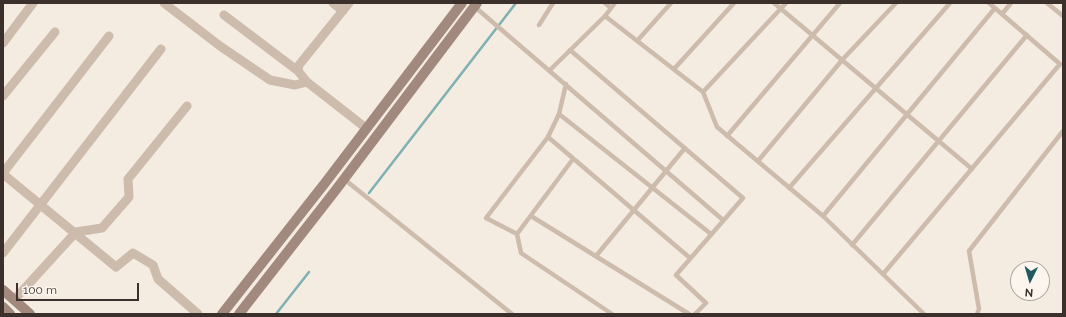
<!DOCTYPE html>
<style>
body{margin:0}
#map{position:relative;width:1066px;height:317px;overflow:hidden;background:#f4ebe1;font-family:Raleway,sans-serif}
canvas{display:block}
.frame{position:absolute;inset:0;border:4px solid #3b302b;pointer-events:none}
.north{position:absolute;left:1010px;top:261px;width:40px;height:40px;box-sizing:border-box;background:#fbf5ee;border:1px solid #aea6a0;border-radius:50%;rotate:185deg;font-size:11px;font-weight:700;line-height:16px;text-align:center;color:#3b302b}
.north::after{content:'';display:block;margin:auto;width:14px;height:18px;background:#1f5a5e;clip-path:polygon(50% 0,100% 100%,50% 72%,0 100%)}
.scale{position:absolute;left:16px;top:283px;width:123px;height:18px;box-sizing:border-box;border:2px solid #3b302b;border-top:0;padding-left:5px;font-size:12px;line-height:14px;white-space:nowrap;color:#3b302b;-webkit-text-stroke:3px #fbf5ee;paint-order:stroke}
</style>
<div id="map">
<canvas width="1066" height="317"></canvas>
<div class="frame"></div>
<div class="north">N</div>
<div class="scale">100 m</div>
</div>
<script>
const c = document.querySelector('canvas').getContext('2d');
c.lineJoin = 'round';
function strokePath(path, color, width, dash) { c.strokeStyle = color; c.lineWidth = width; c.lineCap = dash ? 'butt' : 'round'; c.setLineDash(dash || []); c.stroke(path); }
strokePath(new Path2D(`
 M 369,193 L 516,3
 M 276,314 L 309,272`), '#7fb0b2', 2.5);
strokePath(new Path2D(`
 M 605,3 L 611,8
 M 774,3 L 972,169
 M 1047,3 L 1063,16
 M 475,7 L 723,220
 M 1002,14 L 1011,3
 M 605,16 L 703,92 L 717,127 L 823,216 L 924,314
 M 539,25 L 553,3
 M 637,41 L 671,3
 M 570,50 L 743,198 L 676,275 L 706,303 L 695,314
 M 674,69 L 734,3
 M 550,70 L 605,16 L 615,3
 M 566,84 L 559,114 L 548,137 L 486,218 L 517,234 L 573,159
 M 703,92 L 786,3
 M 559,114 L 711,234
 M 727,136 L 840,3
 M 548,137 L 690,258
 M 758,161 L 843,59 L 896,3
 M 344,179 L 512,314
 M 789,188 L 950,3
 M 531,216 L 689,314
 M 823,216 L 995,8
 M 517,234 L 521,253 L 612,314
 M 852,245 L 1027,35
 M 596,256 L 685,148
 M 884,273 L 1060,64 L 989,3
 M 977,314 L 979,309 L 969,251 L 1063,131`), '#cdbbac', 4.5);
strokePath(new Path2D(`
 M 164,3 L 220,46 L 270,80 L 295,85 L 307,82 L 366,128
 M 333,3 L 343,11
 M 224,15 L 298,71
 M 3,43 L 33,3
 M 307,82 L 298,71 L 299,65 L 349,3
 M 3,96 L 55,32
 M 3,173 L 109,36
 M 3,174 L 116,267 L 133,253 L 153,265 L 158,279 L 198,314
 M 3,253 L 161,49
 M 14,300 L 76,232 L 102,228 L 129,197 L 128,179 L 187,106`), '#cdbbac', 9);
strokePath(new Path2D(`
 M 3,290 L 30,314
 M 3,307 L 10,314
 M 222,314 L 325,183 L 462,3
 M 239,314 L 335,191 L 477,3`), '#a18a7d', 10);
</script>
